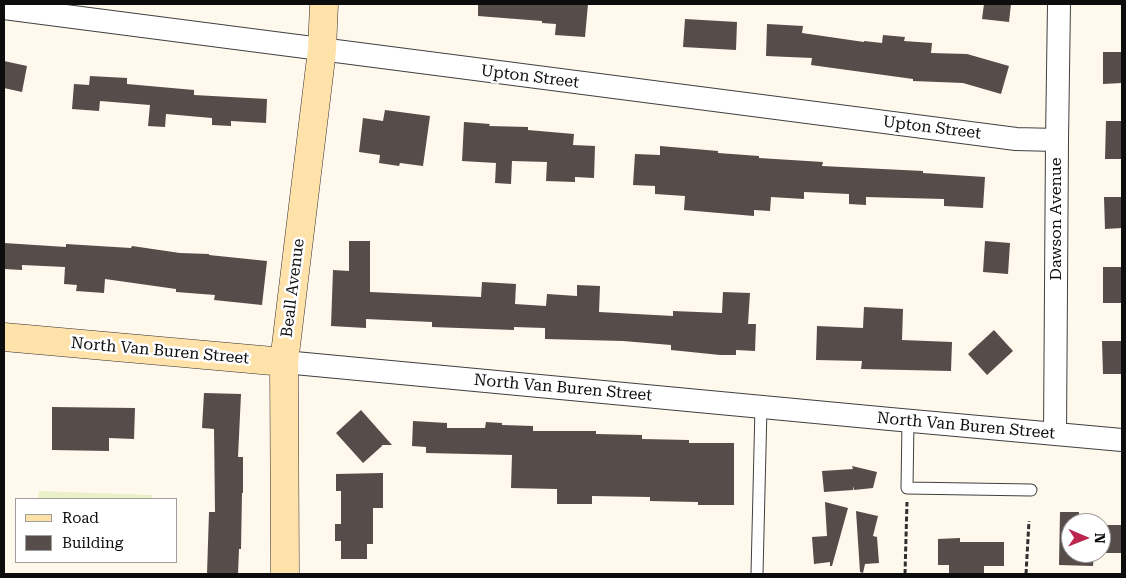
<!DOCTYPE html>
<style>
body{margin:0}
#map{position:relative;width:1126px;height:578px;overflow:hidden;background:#fff8ed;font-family:"Roboto Serif",serif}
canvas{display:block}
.frame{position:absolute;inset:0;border:5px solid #0d0d0d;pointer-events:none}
.legend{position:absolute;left:15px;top:498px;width:162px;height:65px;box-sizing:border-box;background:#fff;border:1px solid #9e9e9e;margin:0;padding:6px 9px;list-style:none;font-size:15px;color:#0d0d0d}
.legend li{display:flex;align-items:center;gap:10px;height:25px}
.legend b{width:25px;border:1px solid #9e9e9e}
.north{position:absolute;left:1061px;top:513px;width:50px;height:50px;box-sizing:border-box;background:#fff;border:1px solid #9e9e9e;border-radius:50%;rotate:91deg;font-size:14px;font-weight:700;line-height:20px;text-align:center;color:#0d0d0d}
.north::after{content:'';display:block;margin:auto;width:18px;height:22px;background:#bc264e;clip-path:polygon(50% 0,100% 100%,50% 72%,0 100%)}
</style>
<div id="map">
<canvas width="1126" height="578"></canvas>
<div class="frame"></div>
<ul class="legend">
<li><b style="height:6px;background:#fee2a9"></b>Road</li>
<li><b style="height:14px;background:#564c4a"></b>Building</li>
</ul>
<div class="north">N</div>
</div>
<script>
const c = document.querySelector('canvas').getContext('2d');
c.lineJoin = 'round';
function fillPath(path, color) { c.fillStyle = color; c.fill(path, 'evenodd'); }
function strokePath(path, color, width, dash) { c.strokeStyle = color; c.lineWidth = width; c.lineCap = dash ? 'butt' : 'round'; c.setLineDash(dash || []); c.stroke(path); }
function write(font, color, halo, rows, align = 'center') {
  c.font = font + ' "Roboto Serif",serif'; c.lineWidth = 5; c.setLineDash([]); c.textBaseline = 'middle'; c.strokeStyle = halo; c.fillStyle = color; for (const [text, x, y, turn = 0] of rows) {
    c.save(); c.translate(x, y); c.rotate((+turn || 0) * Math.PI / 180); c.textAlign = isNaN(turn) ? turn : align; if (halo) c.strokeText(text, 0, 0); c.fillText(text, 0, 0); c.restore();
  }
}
fillPath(new Path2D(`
 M 39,491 L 152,495 L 152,499 L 38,499 Z`), '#ebf0c9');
fillPath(new Path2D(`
 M 478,4 L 588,4 L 585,37 L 555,35 L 556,24 L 542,23 L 542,21 L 478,16 Z
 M 984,4 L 1011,4 L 1009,22 L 982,19 Z
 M 685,19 L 737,22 L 736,50 L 683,47 Z
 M 767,24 L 803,26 L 802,33 L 864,42 L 864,41 L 882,43 L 883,35 L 905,37 L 904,41 L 932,43 L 931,53 L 967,54 L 1009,66 L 1001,94 L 963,83 L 913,81 L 913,79 L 811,65 L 812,58 L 766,56 Z
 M 1103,52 L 1122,52 L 1122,83 L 1103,84 Z
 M 4,61 L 27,66 L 22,92 L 4,88 Z
 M 90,76 L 127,78 L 127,84 L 194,90 L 194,95 L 267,99 L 266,123 L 231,121 L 231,126 L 212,125 L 212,118 L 166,114 L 165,127 L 148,126 L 150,105 L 100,101 L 99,111 L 72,109 L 74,84 L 89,85 Z
 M 385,110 L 430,116 L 423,166 L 400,163 L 399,166 L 379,163 L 380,155 L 359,152 L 363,118 L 383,121 Z
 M 1106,121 L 1122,121 L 1122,159 L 1105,159 Z
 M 464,122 L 490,124 L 489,126 L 528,127 L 528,130 L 574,134 L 573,145 L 595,146 L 594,178 L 575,177 L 575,182 L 546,181 L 547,162 L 512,161 L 511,184 L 495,183 L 496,163 L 462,161 Z
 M 660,146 L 718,151 L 718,153 L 759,156 L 759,158 L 823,162 L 822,166 L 923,171 L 923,173 L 985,177 L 983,208 L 944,206 L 944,199 L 866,197 L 866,205 L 849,204 L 849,194 L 804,192 L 804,199 L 771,197 L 770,211 L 754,210 L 754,216 L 684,210 L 685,196 L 655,194 L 655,186 L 633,185 L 635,154 L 660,155 Z
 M 1104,197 L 1122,197 L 1122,228 L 1105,229 Z
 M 349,241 L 370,241 L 370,292 L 481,297 L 482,282 L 516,284 L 515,304 L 546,306 L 547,294 L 577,296 L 577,285 L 600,286 L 599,312 L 673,316 L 673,311 L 722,313 L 723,292 L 750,293 L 748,324 L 756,324 L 755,351 L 736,350 L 736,355 L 720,355 L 671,350 L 671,345 L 623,341 L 545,339 L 545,328 L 514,327 L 514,330 L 432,327 L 432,322 L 366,319 L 366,328 L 331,326 L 333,270 L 349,271 Z
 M 985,241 L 1010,243 L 1008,274 L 983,272 Z
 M 4,243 L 66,247 L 66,244 L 131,248 L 132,246 L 180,253 L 209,254 L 209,255 L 267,261 L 262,305 L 214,300 L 215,295 L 176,292 L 176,289 L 105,279 L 104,293 L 76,291 L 77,285 L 64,284 L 65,267 L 22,265 L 22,270 L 4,269 Z
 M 1103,267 L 1122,267 L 1122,303 L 1103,303 Z
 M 864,307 L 903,309 L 902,340 L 952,342 L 951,371 L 861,369 L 862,361 L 816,360 L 817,326 L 863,328 Z
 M 994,330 L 1013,351 L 987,375 L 968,354 Z
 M 1102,341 L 1122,341 L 1122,374 L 1103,374 Z
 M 204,393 L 241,394 L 238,457 L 243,457 L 243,493 L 242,493 L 241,549 L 239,549 L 238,574 L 207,574 L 209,512 L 215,512 L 214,429 L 202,428 Z
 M 52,407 L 135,408 L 134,439 L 109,438 L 109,451 L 52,450 Z
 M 361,410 L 392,445 L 382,445 L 382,446 L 363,463 L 336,433 Z
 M 413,421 L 447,423 L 447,428 L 485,428 L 486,422 L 502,423 L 502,425 L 533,426 L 533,431 L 596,431 L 596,434 L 642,435 L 642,439 L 689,440 L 689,443 L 734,443 L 734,505 L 698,505 L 698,502 L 650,501 L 650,497 L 592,496 L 592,504 L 557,504 L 557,489 L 511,488 L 512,455 L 426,453 L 426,447 L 412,446 Z
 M 852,466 L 877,472 L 873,488 L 854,490 L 854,486 L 853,490 L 824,492 L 822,471 L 853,469 Z
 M 383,473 L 383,508 L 373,508 L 373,544 L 367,544 L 367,559 L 341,559 L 341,541 L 335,541 L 335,524 L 341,524 L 341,491 L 336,491 L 336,474 Z
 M 825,502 L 848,508 L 832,566 L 830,566 L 830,562 L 814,564 L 812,537 L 827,536 Z
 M 856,511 L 878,516 L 873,536 L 877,537 L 879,563 L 865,564 L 863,573 L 860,572 Z
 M 1060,512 L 1079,512 L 1079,523 L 1071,523 L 1071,553 L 1094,553 L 1093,566 L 1059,565 Z
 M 1101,525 L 1122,525 L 1122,553 L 1101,553 Z
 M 960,538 L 960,542 L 1004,542 L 1004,566 L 984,566 L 984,574 L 949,574 L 949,565 L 938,565 L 938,539 Z`), '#564c4a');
const lane = new Path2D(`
 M 908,421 L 907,488 L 1031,490
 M 757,574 L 761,407`);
const street = new Path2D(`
 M 4,8 L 1016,139 L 1057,140
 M 284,362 L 890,419 L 1122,440
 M 1055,434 L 1057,140 L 1059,4`);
const secondary = new Path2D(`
 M 4,337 L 284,362
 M 285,574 L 284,362 L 322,50 L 324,4`);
strokePath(lane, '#404040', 13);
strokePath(street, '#404040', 24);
strokePath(secondary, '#2f2f2f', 29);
strokePath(new Path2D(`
 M 905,574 L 907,502
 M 1026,574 L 1029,521`), '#2f2f2f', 3, [5, 2.5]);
strokePath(lane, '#fff', 11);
strokePath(street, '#fff', 22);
strokePath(secondary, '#fee2a9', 28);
write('16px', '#0d0d0d', '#fff', [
 ["Upton Street",530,77,7],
 ["Upton Street",932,128,7],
 ["Dawson Avenue",1056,219,-90],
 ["Beall Avenue",293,288,-83],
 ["North Van Buren Street",160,351,5],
 ["North Van Buren Street",563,388,5],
 ["North Van Buren Street",966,426,5]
]);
</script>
